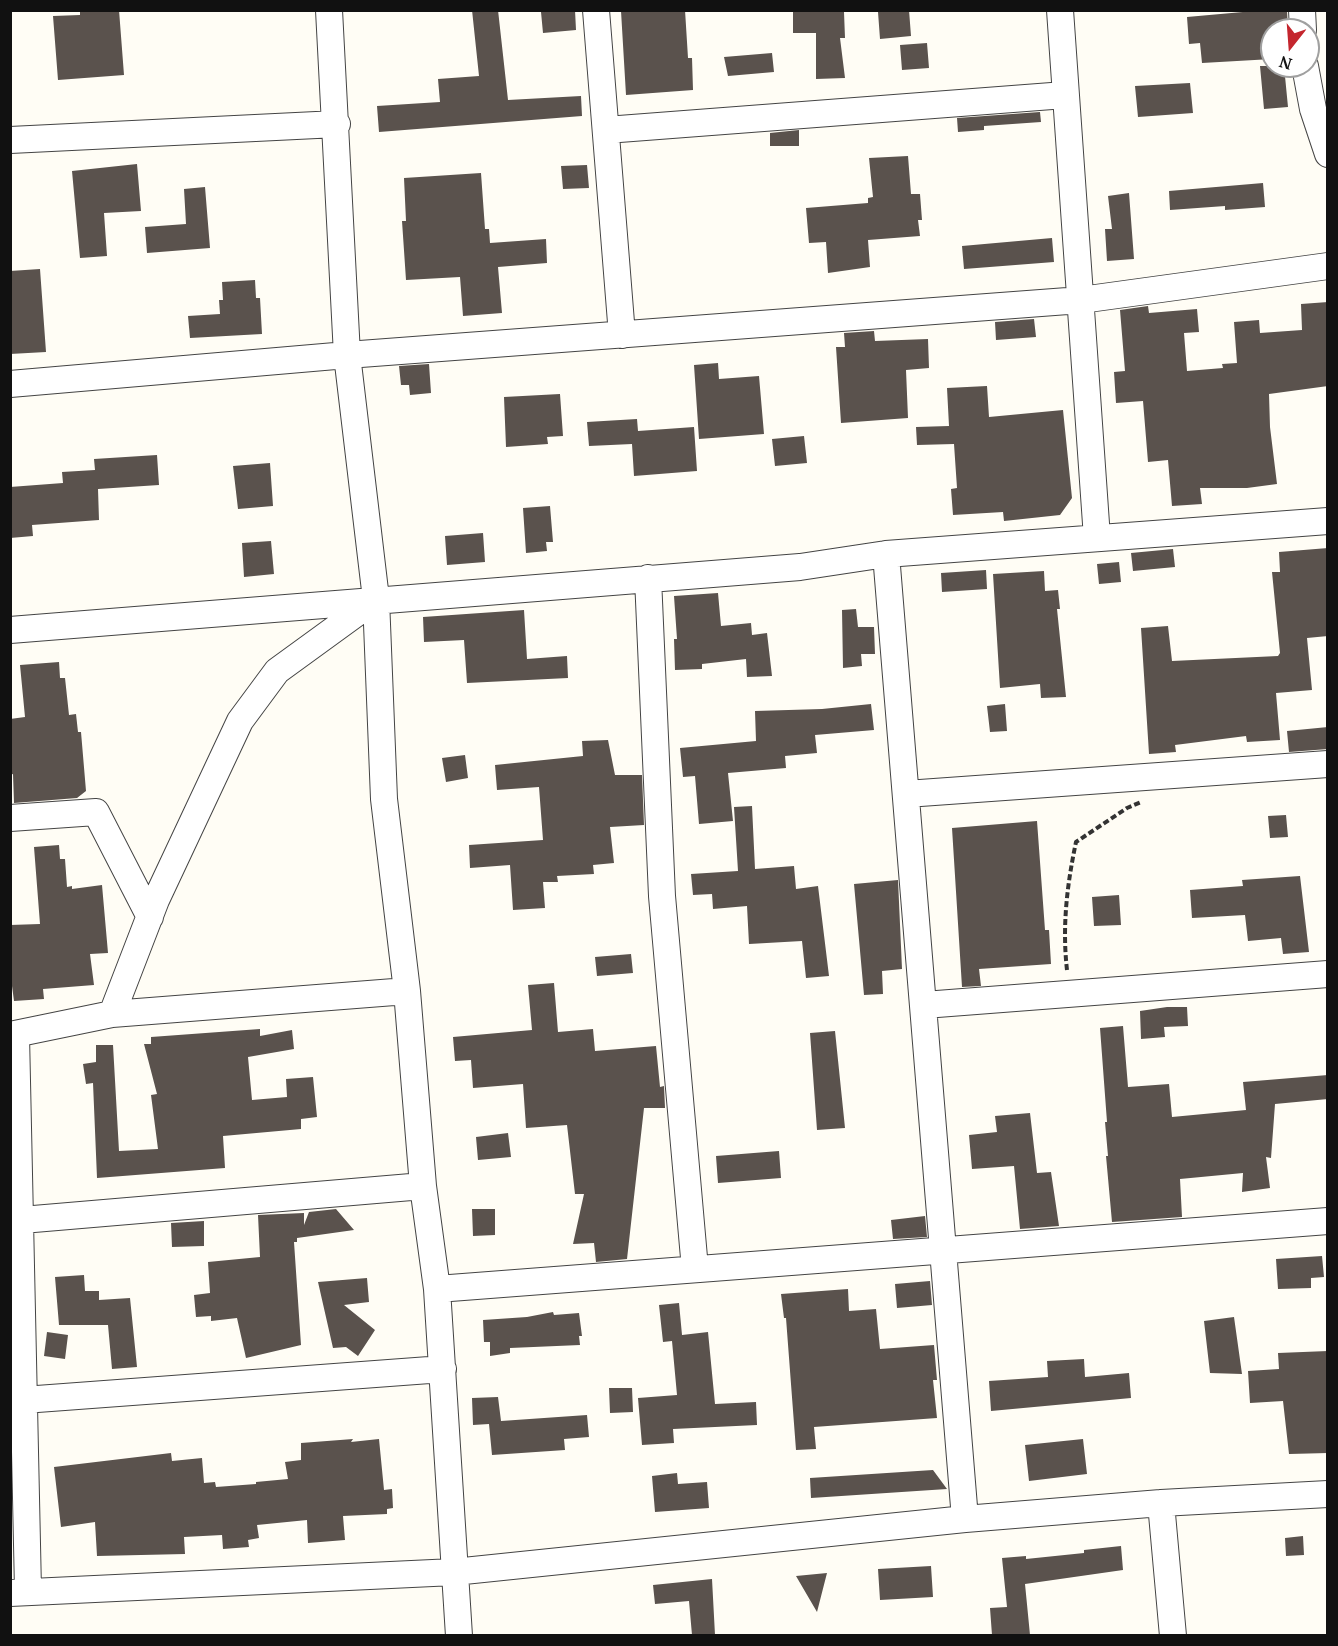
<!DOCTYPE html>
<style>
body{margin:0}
#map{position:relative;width:1338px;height:1646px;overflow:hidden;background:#fffdf5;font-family:"PT Serif",serif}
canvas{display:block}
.frame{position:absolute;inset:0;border:12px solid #111;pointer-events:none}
.north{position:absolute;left:1260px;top:18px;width:60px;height:60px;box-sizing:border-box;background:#fff;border:2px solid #a0a0a0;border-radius:50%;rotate:197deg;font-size:16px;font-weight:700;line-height:24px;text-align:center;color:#111}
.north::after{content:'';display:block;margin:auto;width:21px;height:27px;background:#c4262e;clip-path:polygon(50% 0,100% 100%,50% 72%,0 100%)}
</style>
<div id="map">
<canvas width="1338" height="1646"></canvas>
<div class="frame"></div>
<div class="north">N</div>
</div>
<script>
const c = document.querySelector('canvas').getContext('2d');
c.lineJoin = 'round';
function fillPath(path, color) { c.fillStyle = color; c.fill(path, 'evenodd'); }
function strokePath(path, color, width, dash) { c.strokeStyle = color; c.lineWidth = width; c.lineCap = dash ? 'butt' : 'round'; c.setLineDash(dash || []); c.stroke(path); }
fillPath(new Path2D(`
 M 80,10 L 119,10 L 124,75 L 58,80 L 53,16 L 80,15 Z
 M 472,10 L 498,10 L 508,100 L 581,96 L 582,116 L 379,132 L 377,106 L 440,102 L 438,79 L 479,76 Z
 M 575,10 L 576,30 L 543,33 L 541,12 Z
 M 685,10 L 688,58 L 692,58 L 693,90 L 626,95 L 621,11 Z
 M 829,10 L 844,12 L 845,38 L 840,38 L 845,78 L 816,79 L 816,33 L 793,33 L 793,11 Z
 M 909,10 L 911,36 L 880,39 L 878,12 Z
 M 1265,10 L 1287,10 L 1288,30 L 1272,30 L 1272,59 L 1202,63 L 1200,43 L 1189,44 L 1187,17 Z
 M 927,43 L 929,68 L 902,70 L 900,45 Z
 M 772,53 L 774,72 L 728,76 L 724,57 Z
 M 1260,66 L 1284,66 L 1288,107 L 1264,109 Z
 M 1190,83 L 1193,113 L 1138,117 L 1135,86 Z
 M 1040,112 L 1041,122 L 984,126 L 984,130 L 958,132 L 957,118 Z
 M 799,130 L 799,146 L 770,146 L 770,133 Z
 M 908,156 L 911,194 L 920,194 L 922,220 L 918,220 L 920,236 L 868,240 L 870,267 L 828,273 L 826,242 L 809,243 L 806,208 L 868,203 L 868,198 L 873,197 L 869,158 Z
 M 137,164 L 141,211 L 104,213 L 107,256 L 80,258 L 72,171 Z
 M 587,165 L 589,188 L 563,189 L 561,166 Z
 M 481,173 L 485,229 L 489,229 L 490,243 L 546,239 L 547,263 L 498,267 L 502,313 L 463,316 L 460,277 L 406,280 L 402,221 L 406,221 L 404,178 Z
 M 1263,183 L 1265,207 L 1225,210 L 1225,206 L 1170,210 L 1169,191 Z
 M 205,187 L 210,248 L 147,253 L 145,227 L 186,224 L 184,189 Z
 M 1129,193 L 1134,259 L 1107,261 L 1105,229 L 1112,229 L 1108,196 Z
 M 1052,238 L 1054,262 L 964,269 L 962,246 Z
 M 40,269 L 46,352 L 10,354 L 10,271 Z
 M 255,280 L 256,298 L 260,298 L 262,334 L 190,338 L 188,316 L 220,314 L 219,300 L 223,300 L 222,282 Z
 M 1328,302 L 1328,386 L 1269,394 L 1270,427 L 1277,484 L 1247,488 L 1200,488 L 1202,504 L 1172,506 L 1168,460 L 1148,462 L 1143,401 L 1116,403 L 1114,372 L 1125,371 L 1120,310 L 1148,306 L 1149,313 L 1197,309 L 1199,332 L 1184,333 L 1187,371 L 1223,368 L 1222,364 L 1237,363 L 1234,322 L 1259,320 L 1260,333 L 1302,330 L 1301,304 Z
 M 1034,319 L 1036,337 L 996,340 L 995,322 Z
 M 874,331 L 875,341 L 928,339 L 929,368 L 906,370 L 908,418 L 841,423 L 836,347 L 845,347 L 844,333 Z
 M 718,363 L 719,379 L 759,376 L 764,434 L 699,439 L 694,365 Z
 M 429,364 L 431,393 L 410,395 L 409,385 L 401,385 L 399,366 Z
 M 987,386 L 989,417 L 1063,410 L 1072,498 L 1060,515 L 1004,521 L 1003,512 L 953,515 L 951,489 L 957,488 L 954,444 L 917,445 L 916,427 L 949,426 L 947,388 Z
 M 560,394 L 563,436 L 547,437 L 548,444 L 506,447 L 504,397 Z
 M 637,419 L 638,431 L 694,427 L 697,471 L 634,476 L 632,444 L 589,446 L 587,422 Z
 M 804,436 L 807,463 L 775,466 L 772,439 Z
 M 157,455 L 159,485 L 98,489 L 99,520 L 32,525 L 33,536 L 10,538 L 10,487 L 63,483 L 62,472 L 95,470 L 94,459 Z
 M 270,463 L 273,506 L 238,509 L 233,466 Z
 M 550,506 L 553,542 L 546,542 L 547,551 L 526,553 L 523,508 Z
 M 483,533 L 485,562 L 447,565 L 445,536 Z
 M 271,541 L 274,574 L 244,577 L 242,543 Z
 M 1328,548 L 1328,636 L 1307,638 L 1312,690 L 1276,693 L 1280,740 L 1247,742 L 1246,736 L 1175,745 L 1176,752 L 1149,754 L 1141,628 L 1168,626 L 1172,661 L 1278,656 L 1280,653 L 1272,572 L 1280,572 L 1279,552 Z
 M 1173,549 L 1175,567 L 1133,571 L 1131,553 Z
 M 1119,562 L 1121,582 L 1099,584 L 1097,564 Z
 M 986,570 L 987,589 L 942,592 L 941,573 Z
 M 1044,571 L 1045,591 L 1058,590 L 1060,609 L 1057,609 L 1066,697 L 1041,698 L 1040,684 L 1000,688 L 993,574 Z
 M 718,593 L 721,626 L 751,623 L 752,635 L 767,633 L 772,676 L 747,677 L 746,659 L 702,664 L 702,669 L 675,670 L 674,639 L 677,639 L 674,596 Z
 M 856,609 L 858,627 L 874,627 L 875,654 L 861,654 L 862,666 L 843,668 L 842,610 Z
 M 524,610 L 527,659 L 567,656 L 568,678 L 467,683 L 464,640 L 424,642 L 423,617 Z
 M 59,662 L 60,678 L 65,678 L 69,715 L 76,714 L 78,732 L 81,732 L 86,791 L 77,798 L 14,803 L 13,774 L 10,775 L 10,719 L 25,717 L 20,665 Z
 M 871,704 L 874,730 L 815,735 L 817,753 L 785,756 L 786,768 L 728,773 L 733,821 L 699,824 L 695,776 L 683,777 L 680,748 L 756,741 L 755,711 L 822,709 Z
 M 1005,704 L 1007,731 L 990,732 L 987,706 Z
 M 1328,727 L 1328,749 L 1289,752 L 1287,731 Z
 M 608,740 L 615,775 L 642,775 L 644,825 L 610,827 L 614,863 L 593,865 L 594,874 L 557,876 L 558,882 L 543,882 L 545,908 L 513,910 L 510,865 L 470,868 L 469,845 L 543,840 L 539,787 L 497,790 L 495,765 L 583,756 L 582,741 Z
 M 465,755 L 468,778 L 446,782 L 442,758 Z
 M 752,806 L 755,869 L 794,866 L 796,889 L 818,886 L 829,976 L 806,978 L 802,941 L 749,944 L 747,906 L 713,909 L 712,894 L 693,895 L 691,874 L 738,871 L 734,807 Z
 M 1286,815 L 1288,837 L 1270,838 L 1268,816 Z
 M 1037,821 L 1045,930 L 1049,930 L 1051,964 L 979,969 L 981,986 L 962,987 L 952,828 Z
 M 59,845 L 60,859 L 65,859 L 67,887 L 72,886 L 72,889 L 102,885 L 108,953 L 90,954 L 94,985 L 43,989 L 44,999 L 14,1001 L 10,971 L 10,925 L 40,924 L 34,847 Z
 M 1300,876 L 1309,952 L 1283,954 L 1281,938 L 1248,941 L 1245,915 L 1192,918 L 1190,890 L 1243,886 L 1242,880 Z
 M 898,880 L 902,969 L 882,971 L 883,994 L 864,995 L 854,884 Z
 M 1119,895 L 1121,925 L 1094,926 L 1092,897 Z
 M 631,954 L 633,973 L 597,976 L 595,957 Z
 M 554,983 L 558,1032 L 593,1029 L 595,1051 L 656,1046 L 660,1087 L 664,1086 L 665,1108 L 644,1108 L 627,1259 L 596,1262 L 594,1243 L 573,1244 L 584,1194 L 575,1194 L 567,1125 L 526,1128 L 523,1084 L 473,1088 L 471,1060 L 455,1061 L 453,1037 L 532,1030 L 528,985 Z
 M 1167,1007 L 1187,1007 L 1188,1026 L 1164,1027 L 1165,1037 L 1141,1039 L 1140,1011 Z
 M 1123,1026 L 1128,1087 L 1169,1084 L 1172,1117 L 1246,1110 L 1243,1082 L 1328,1075 L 1328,1099 L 1275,1104 L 1271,1158 L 1266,1157 L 1270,1188 L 1242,1192 L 1243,1173 L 1180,1179 L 1182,1217 L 1112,1222 L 1106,1156 L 1108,1156 L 1105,1122 L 1107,1122 L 1100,1028 Z
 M 260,1029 L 260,1036 L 292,1030 L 294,1049 L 248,1057 L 252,1100 L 287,1097 L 286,1079 L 313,1077 L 317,1117 L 301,1119 L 301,1129 L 223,1136 L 225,1168 L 97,1178 L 93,1083 L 86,1084 L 83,1064 L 96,1062 L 96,1045 L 113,1045 L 119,1151 L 158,1149 L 151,1095 L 157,1094 L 144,1044 L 151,1044 L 151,1037 Z
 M 835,1031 L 845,1128 L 817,1130 L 810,1033 Z
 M 1030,1113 L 1037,1173 L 1051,1172 L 1059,1226 L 1020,1229 L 1014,1166 L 972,1169 L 969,1135 L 997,1132 L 995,1116 Z
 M 508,1133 L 511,1157 L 478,1160 L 476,1137 Z
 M 779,1151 L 781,1178 L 718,1183 L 716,1156 Z
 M 336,1209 L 354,1230 L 297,1238 L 297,1242 L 294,1242 L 301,1345 L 246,1358 L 237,1318 L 211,1321 L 211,1316 L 196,1317 L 194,1295 L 210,1293 L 208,1262 L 260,1257 L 258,1215 L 304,1213 L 304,1225 L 309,1212 Z
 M 472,1209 L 495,1209 L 495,1235 L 473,1236 Z
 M 925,1216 L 927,1237 L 893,1239 L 891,1220 Z
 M 204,1221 L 204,1246 L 172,1247 L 171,1223 Z
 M 1322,1256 L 1324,1277 L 1311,1278 L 1311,1288 L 1278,1289 L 1276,1259 Z
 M 84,1275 L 85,1291 L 99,1291 L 99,1300 L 130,1298 L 137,1367 L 112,1369 L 108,1325 L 59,1325 L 55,1277 Z
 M 367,1278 L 369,1302 L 344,1305 L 375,1330 L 358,1356 L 346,1347 L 333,1348 L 318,1282 Z
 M 930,1281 L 932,1305 L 897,1308 L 895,1284 Z
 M 848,1289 L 849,1311 L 876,1309 L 880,1349 L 934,1345 L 937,1380 L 933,1380 L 937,1418 L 814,1427 L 816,1449 L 796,1450 L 786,1318 L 784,1318 L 781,1294 Z
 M 679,1303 L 682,1335 L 708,1332 L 715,1404 L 756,1402 L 757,1425 L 673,1429 L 674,1443 L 642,1445 L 638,1398 L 677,1395 L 672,1341 L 663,1342 L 659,1305 Z
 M 553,1312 L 554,1315 L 579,1313 L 582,1336 L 579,1336 L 580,1345 L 510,1348 L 510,1353 L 490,1356 L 490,1342 L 484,1342 L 483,1320 L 527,1317 Z
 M 1234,1317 L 1242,1374 L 1210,1373 L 1204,1321 Z
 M 47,1332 L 68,1335 L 65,1359 L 44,1356 Z
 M 1328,1351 L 1328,1453 L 1289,1454 L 1283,1401 L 1250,1403 L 1248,1371 L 1279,1369 L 1278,1353 Z
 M 1084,1359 L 1085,1377 L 1129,1373 L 1131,1398 L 991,1411 L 989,1381 L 1048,1377 L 1047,1361 Z
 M 609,1388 L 632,1388 L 633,1412 L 610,1413 Z
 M 498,1397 L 501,1421 L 587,1415 L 589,1437 L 564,1439 L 565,1450 L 492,1455 L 489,1424 L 473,1425 L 472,1398 Z
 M 353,1439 L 351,1442 L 379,1439 L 384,1490 L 392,1489 L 393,1508 L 387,1509 L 387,1514 L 343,1516 L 345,1540 L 308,1543 L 307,1520 L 257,1525 L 259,1538 L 248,1540 L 249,1547 L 223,1549 L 222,1535 L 184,1537 L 185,1554 L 97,1556 L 95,1522 L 61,1527 L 54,1467 L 171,1453 L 172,1461 L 202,1458 L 204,1483 L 215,1482 L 216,1487 L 256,1484 L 256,1482 L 288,1479 L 285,1462 L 301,1460 L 301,1443 Z
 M 1083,1439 L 1087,1474 L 1029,1481 L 1025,1445 Z
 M 933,1470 L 947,1489 L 811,1498 L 810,1478 Z
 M 677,1473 L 678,1484 L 707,1482 L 709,1508 L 655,1512 L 652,1476 Z
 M 1303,1536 L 1304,1555 L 1286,1556 L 1285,1538 Z
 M 1121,1546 L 1123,1570 L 1025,1584 L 1030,1635 L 992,1635 L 990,1608 L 1007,1607 L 1002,1558 L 1026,1556 L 1026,1559 L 1084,1553 L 1084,1550 Z
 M 931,1566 L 933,1597 L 880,1600 L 878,1569 Z
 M 827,1573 L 817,1612 L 796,1576 Z
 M 712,1579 L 715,1635 L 692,1635 L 689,1601 L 655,1604 L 653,1585 Z`), '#5a524d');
const minor = new Path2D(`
 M 329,10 L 347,355 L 376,599 L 384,799 L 407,991 L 423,1186 L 437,1289 L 459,1636
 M 596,10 L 622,335
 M 1060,10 L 1097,538
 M 1302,10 L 1303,30
 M 1305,66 L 1313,109 L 1328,154
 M 606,130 L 1065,95
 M 10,140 L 337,124
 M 10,384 L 347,355 L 1081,300 L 1328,266
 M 886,554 L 965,1519
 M 648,578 L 662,896 L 695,1269
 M 10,630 L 800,567 L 886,554 L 1328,521
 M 906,794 L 1328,764
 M 10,818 L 96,812 L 150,917
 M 924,1005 L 1328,974
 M 112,1014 L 156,900 L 240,721 L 277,671 L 376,599
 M 10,1035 L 112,1014 L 407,991
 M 16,1035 L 28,1590
 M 10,1221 L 423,1186
 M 437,1289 L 1328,1221
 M 10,1401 L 443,1369
 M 1161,1503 L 1173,1636
 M 10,1593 L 454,1572 L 965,1519 L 1161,1503 L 1328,1494`);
strokePath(minor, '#444', 28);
strokePath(new Path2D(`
 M 1067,970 C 1062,926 1067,885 1076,842 L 1127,808 L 1141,802`), '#333', 4, [6, 3]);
strokePath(minor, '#fff', 26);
</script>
